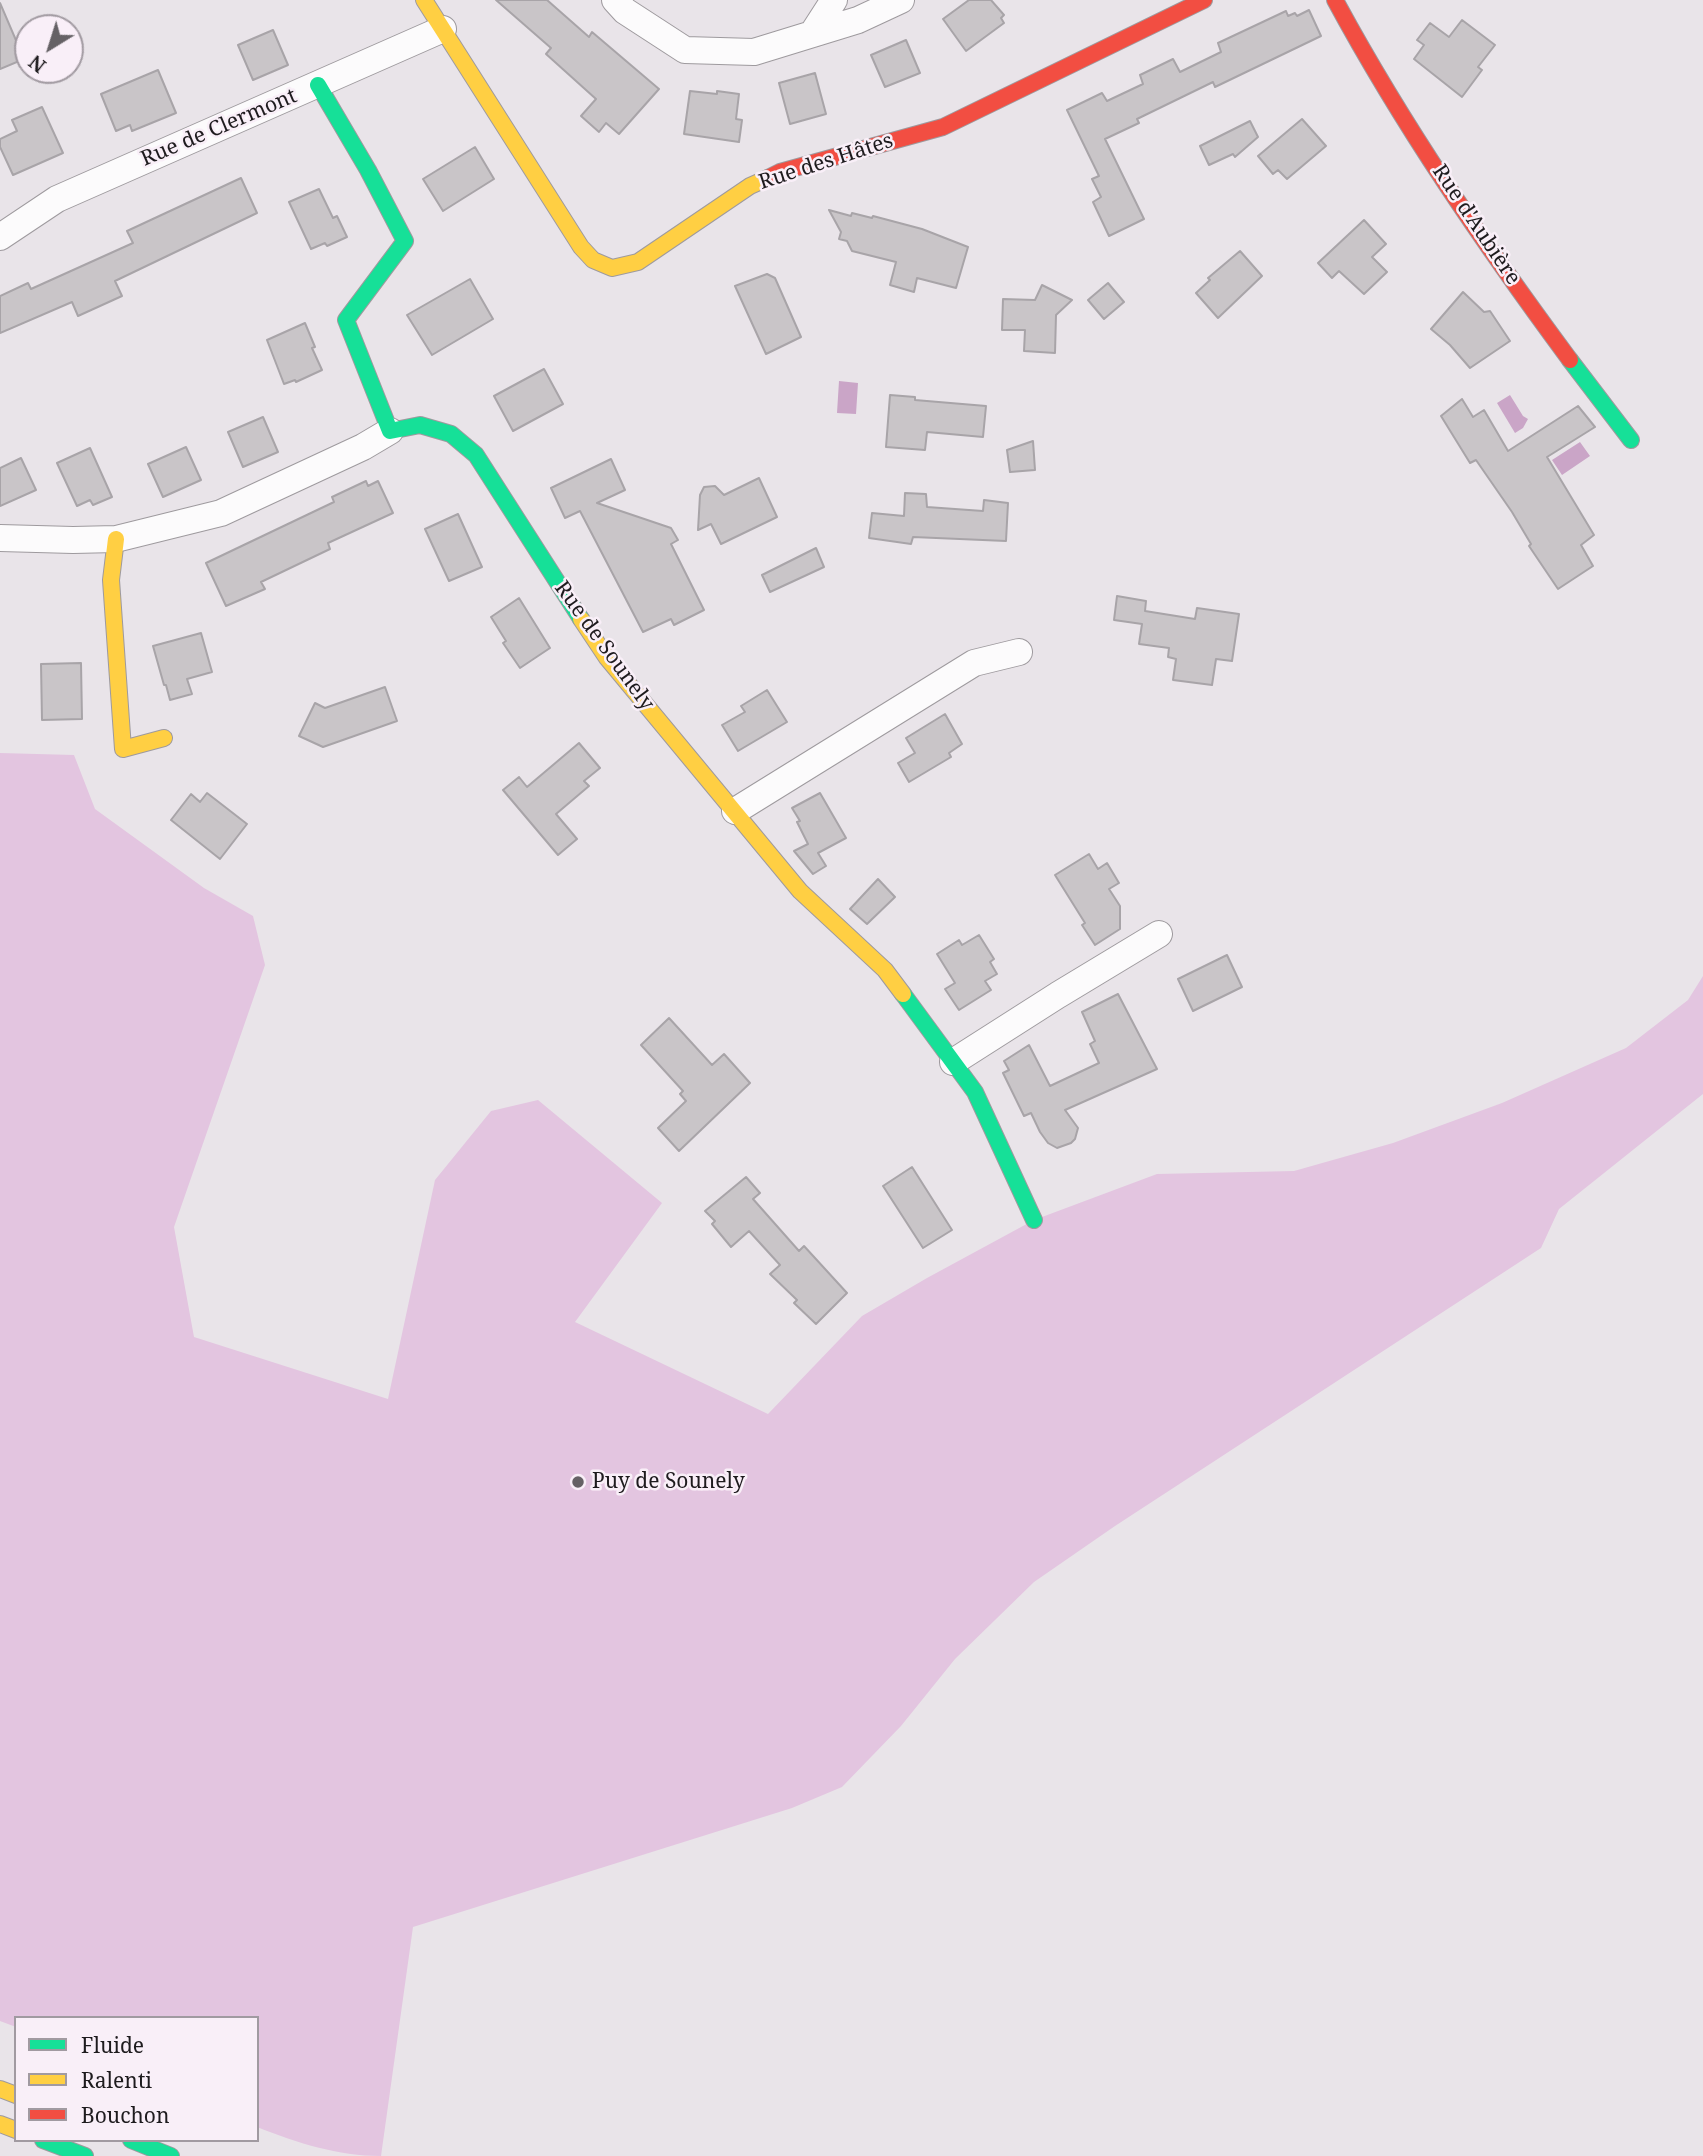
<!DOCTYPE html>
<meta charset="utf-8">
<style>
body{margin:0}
#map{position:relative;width:1703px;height:2156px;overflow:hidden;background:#e9e4e9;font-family:"Noto Serif",serif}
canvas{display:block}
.legend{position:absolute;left:14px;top:2016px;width:245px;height:126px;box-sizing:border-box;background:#f9eff8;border:2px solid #a19aa1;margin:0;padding:9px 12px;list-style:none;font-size:21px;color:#1e1b1e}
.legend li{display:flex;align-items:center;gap:14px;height:35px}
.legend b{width:35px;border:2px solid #a19aa1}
.north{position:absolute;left:14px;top:14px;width:70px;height:70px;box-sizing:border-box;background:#f9eff8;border:2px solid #a19aa1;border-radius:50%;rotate:218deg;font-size:19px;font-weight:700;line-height:28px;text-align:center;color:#1e1b1e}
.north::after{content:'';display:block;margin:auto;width:24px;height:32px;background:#656165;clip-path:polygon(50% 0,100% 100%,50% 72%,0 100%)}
</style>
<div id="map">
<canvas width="1703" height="2156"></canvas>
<ul class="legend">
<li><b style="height:9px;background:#16e098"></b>Fluide</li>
<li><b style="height:9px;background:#ffcf43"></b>Ralenti</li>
<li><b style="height:9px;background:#f24e42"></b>Bouchon</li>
</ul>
<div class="north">N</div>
</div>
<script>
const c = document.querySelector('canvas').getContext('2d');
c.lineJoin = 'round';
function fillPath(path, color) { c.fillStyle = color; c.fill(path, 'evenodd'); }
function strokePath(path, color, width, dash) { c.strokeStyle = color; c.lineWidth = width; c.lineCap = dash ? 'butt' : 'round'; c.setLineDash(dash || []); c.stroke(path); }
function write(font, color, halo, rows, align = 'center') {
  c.font = font + ' "Noto Serif",serif'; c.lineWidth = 5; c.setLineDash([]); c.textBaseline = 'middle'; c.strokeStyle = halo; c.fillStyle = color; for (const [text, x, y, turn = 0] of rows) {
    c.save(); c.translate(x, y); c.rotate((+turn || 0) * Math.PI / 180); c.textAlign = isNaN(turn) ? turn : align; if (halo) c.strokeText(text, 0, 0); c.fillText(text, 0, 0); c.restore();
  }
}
fillPath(new Path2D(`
 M 0,753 L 74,755 L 95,809 L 204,888 L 253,916 L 265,965 L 174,1227 L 194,1337 L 388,1399 L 435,1180 L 491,1111 L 538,1100 L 662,1203 L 575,1322 L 768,1414 L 862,1316 L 927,1278 L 1034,1220 L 1157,1174 L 1294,1171 L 1393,1143 L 1502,1103 L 1626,1048 L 1688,1000 L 1703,976 L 1703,1094 L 1559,1209 L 1541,1248 L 1115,1526 L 1034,1582 L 955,1659 L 901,1726 L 842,1787 L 792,1808 L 413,1927 L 381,2156 C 338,2156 297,2143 257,2127 L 257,2018 L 16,2018 L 16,2027 L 0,2021 Z`), '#e3c5e0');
fillPath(new Path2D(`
 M 839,381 L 858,383 L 856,414 L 837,413 Z
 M 1510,395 L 1523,416 L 1528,419 L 1523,428 L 1515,433 L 1497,403 Z
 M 1580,442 L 1590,456 L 1562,475 L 1552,460 Z`), '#caa5c7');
const building = new Path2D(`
 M 496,0 L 547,0 L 589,37 L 592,32 L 659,89 L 619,134 L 606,123 L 599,132 L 581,116 L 596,99 L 546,54 L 551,48 Z
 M 969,0 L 991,0 L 1004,15 L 1001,18 L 1004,23 L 966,51 L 943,19 Z
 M 0,3 L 24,59 L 0,69 Z
 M 1309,10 L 1321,36 L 1215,87 L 1213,82 L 1137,119 L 1139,123 L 1105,139 L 1144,219 L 1109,236 L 1093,202 L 1101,197 L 1092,179 L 1099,176 L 1067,110 L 1102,93 L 1107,101 L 1143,84 L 1140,75 L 1173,59 L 1180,72 L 1221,52 L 1218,43 L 1286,11 L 1288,16 L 1295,13 L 1297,16 Z
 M 1462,20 L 1495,45 L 1478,67 L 1482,70 L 1462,97 L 1414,59 L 1424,45 L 1417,40 L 1430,23 L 1449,37 Z
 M 273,30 L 288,65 L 253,80 L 238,45 Z
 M 906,40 L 920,73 L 885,87 L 871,55 Z
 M 158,70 L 176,113 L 132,131 L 130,125 L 116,131 L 101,94 Z
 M 815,73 L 826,114 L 790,124 L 779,83 Z
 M 690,91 L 717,94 L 717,91 L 739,94 L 736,119 L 742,120 L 739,142 L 684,134 Z
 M 42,107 L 63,153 L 13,175 L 0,147 L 0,139 L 17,131 L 12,120 Z
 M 1302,119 L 1326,146 L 1287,179 L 1278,170 L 1273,174 L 1258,156 Z
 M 1250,121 L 1258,137 L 1235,157 L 1233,154 L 1209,165 L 1200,146 Z
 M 475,147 L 494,179 L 443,211 L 423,179 Z
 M 241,178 L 257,213 L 115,281 L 122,296 L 78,316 L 72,302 L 0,333 L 0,296 L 28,283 L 31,289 L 133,243 L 127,231 Z
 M 319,189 L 333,218 L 337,216 L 347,237 L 327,246 L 325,243 L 311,249 L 289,202 Z
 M 829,210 L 851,216 L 852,213 L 872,218 L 873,216 L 922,229 L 968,247 L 956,288 L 917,278 L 914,292 L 890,285 L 896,262 L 852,251 L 847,241 L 839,239 L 841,232 Z
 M 1364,220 L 1386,244 L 1372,257 L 1387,272 L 1364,294 L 1339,271 L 1332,278 L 1318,263 Z
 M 1240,251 L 1262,276 L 1218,318 L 1196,293 L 1210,280 L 1208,278 Z
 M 767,274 L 775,278 L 801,337 L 766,354 L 735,286 Z
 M 470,279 L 493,319 L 432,355 L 407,315 Z
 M 1108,283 L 1124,302 L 1104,319 L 1088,300 Z
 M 1042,285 L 1072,300 L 1056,315 L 1055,353 L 1024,351 L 1025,330 L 1002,330 L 1003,299 L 1035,300 Z
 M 1463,292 L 1484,312 L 1490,311 L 1510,341 L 1470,368 L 1450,345 L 1431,329 Z
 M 305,323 L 315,347 L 312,348 L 322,370 L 296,382 L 295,380 L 284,384 L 267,340 Z
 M 544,369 L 563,404 L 513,431 L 494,396 Z
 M 890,395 L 915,397 L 915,400 L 986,406 L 983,437 L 927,432 L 925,450 L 886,447 Z
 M 1462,399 L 1473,417 L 1484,410 L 1508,451 L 1578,406 L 1595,427 L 1547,457 L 1594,535 L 1581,545 L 1593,566 L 1558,589 L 1529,546 L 1531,544 L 1512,512 L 1476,460 L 1470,463 L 1441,416 Z
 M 263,417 L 278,452 L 243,467 L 228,432 Z
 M 1033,441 L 1035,470 L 1010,472 L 1007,450 Z
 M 186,447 L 201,480 L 163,497 L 148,464 Z
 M 90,448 L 112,497 L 93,505 L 90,500 L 77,506 L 57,463 Z
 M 21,458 L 36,490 L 0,506 L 0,468 Z
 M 611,459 L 625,490 L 597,503 L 671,528 L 678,540 L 671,544 L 704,610 L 674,625 L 671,619 L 643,632 L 580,511 L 565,518 L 551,488 Z
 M 759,478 L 777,517 L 721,544 L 711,524 L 698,530 L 700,495 L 704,487 L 715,486 L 724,495 Z
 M 366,481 L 368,486 L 378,481 L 393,513 L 328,543 L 330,549 L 261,582 L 265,589 L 226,606 L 206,563 L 334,502 L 332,497 Z
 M 905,493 L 926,494 L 927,507 L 983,511 L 984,500 L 1008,503 L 1006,541 L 913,537 L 911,544 L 869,538 L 872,513 L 904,516 Z
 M 458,514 L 482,567 L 449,581 L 425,529 Z
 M 816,548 L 824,567 L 770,592 L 762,575 Z
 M 1117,596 L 1146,601 L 1145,611 L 1195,619 L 1197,608 L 1239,614 L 1232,661 L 1216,659 L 1212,685 L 1173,680 L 1176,659 L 1168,657 L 1169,648 L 1139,644 L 1142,624 L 1114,620 Z
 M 519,598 L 550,648 L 520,668 L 503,643 L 506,641 L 491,617 Z
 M 201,633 L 212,672 L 187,679 L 192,694 L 170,700 L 166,685 L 164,685 L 153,646 Z
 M 81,663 L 82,719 L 42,720 L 41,664 Z
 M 385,687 L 397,721 L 323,747 L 299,736 L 315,703 L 325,708 Z
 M 767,690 L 787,722 L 738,751 L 722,725 L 745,712 L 741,706 Z
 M 945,714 L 962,744 L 949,753 L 951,757 L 909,782 L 898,763 L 915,753 L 906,738 Z
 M 579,743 L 600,768 L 584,781 L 589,786 L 556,814 L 577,839 L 558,855 L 503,790 L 519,777 L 527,787 Z
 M 207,793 L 247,824 L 220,859 L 171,820 L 191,794 L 200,802 Z
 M 820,793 L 846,838 L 818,853 L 826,866 L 813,874 L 794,851 L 808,844 L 797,822 L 800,821 L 792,808 Z
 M 1089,854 L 1098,869 L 1107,863 L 1119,883 L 1109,889 L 1120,906 L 1120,929 L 1095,945 L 1082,925 L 1085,923 L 1055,875 Z
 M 878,879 L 895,897 L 867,924 L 850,909 Z
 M 979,935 L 994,959 L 990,962 L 997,974 L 985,981 L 991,990 L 959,1010 L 945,989 L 955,983 L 937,954 L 959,940 L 962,945 Z
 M 1227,955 L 1242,987 L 1193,1011 L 1178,979 Z
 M 1118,994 L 1157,1069 L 1065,1110 L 1078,1128 L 1075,1139 L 1071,1143 L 1057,1148 L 1048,1143 L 1040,1132 L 1031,1113 L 1024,1116 L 1003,1073 L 1009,1070 L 1004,1061 L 1029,1045 L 1050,1086 L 1099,1063 L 1090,1044 L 1095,1041 L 1082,1012 Z
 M 669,1018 L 712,1065 L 724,1054 L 750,1083 L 679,1151 L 658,1128 L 686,1101 L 680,1094 L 683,1091 L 641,1045 Z
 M 912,1167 L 952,1230 L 923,1248 L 883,1186 Z
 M 746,1177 L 760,1193 L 753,1199 L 799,1251 L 804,1246 L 847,1293 L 816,1324 L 794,1303 L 797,1300 L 770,1274 L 780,1265 L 749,1231 L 731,1247 L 712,1224 L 715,1221 L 705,1211 Z`);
fillPath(building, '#c9c5c8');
strokePath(building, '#a8a4a8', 2);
const street = new Path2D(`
 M 615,0 L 625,11 L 685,50 L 754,52 L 858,20 L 901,0
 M 812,34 L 834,0
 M 0,237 L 57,199 L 443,29
 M 0,538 L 73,540 L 116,539 L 221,513 L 363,447 L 390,431
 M 735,811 L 974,663 L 1019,652
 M 953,1062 L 1058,995 L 1159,934`);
const fast = new Path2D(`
 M 318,85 L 368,170 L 405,241 L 346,320 L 390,431 L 420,425 L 451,434 L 476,455 L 581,619
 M 1570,360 L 1631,440
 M 903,994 L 975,1092 L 1034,1220
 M 43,2140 L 85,2156
 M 131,2140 L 171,2156`);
const slow = new Path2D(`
 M 424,0 L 581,247 L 593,260 L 612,268 L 638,262 L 750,186 L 768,178
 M 116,539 L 111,580 L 123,749 L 164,738
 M 581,619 L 607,658 L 800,891 L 885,970 L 903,994
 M 0,2089 L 16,2095
 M 0,2124 L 16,2130`);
const jam = new Path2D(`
 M 1335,0 C 1403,126 1485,245 1570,360
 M 768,178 L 780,172 L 943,127 L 1204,0`);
strokePath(street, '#9e9a9e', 28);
strokePath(fast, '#9e9a9e', 18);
strokePath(slow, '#9e9a9e', 18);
strokePath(jam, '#9e9a9e', 18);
strokePath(street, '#fcfbfc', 26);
strokePath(fast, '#16e098', 16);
strokePath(slow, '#ffcf43', 16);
strokePath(jam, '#f24e42', 16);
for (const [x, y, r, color] of [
 [578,1482,7,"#656165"]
]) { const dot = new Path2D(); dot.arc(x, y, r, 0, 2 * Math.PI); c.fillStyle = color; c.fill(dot); strokePath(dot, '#f9eff8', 2.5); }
write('21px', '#1e1b1e', '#f9eff8', [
 ["Rue de Clermont",219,128,-23],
 ["Rue des Hâtes",826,162,-18],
 ["Rue d'Aubière",1476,225,56],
 ["Rue de Sounely",604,646,54]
]);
write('21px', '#1e1b1e', '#f9eff8', [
 ["Puy de Sounely",592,1482]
], 'left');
</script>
